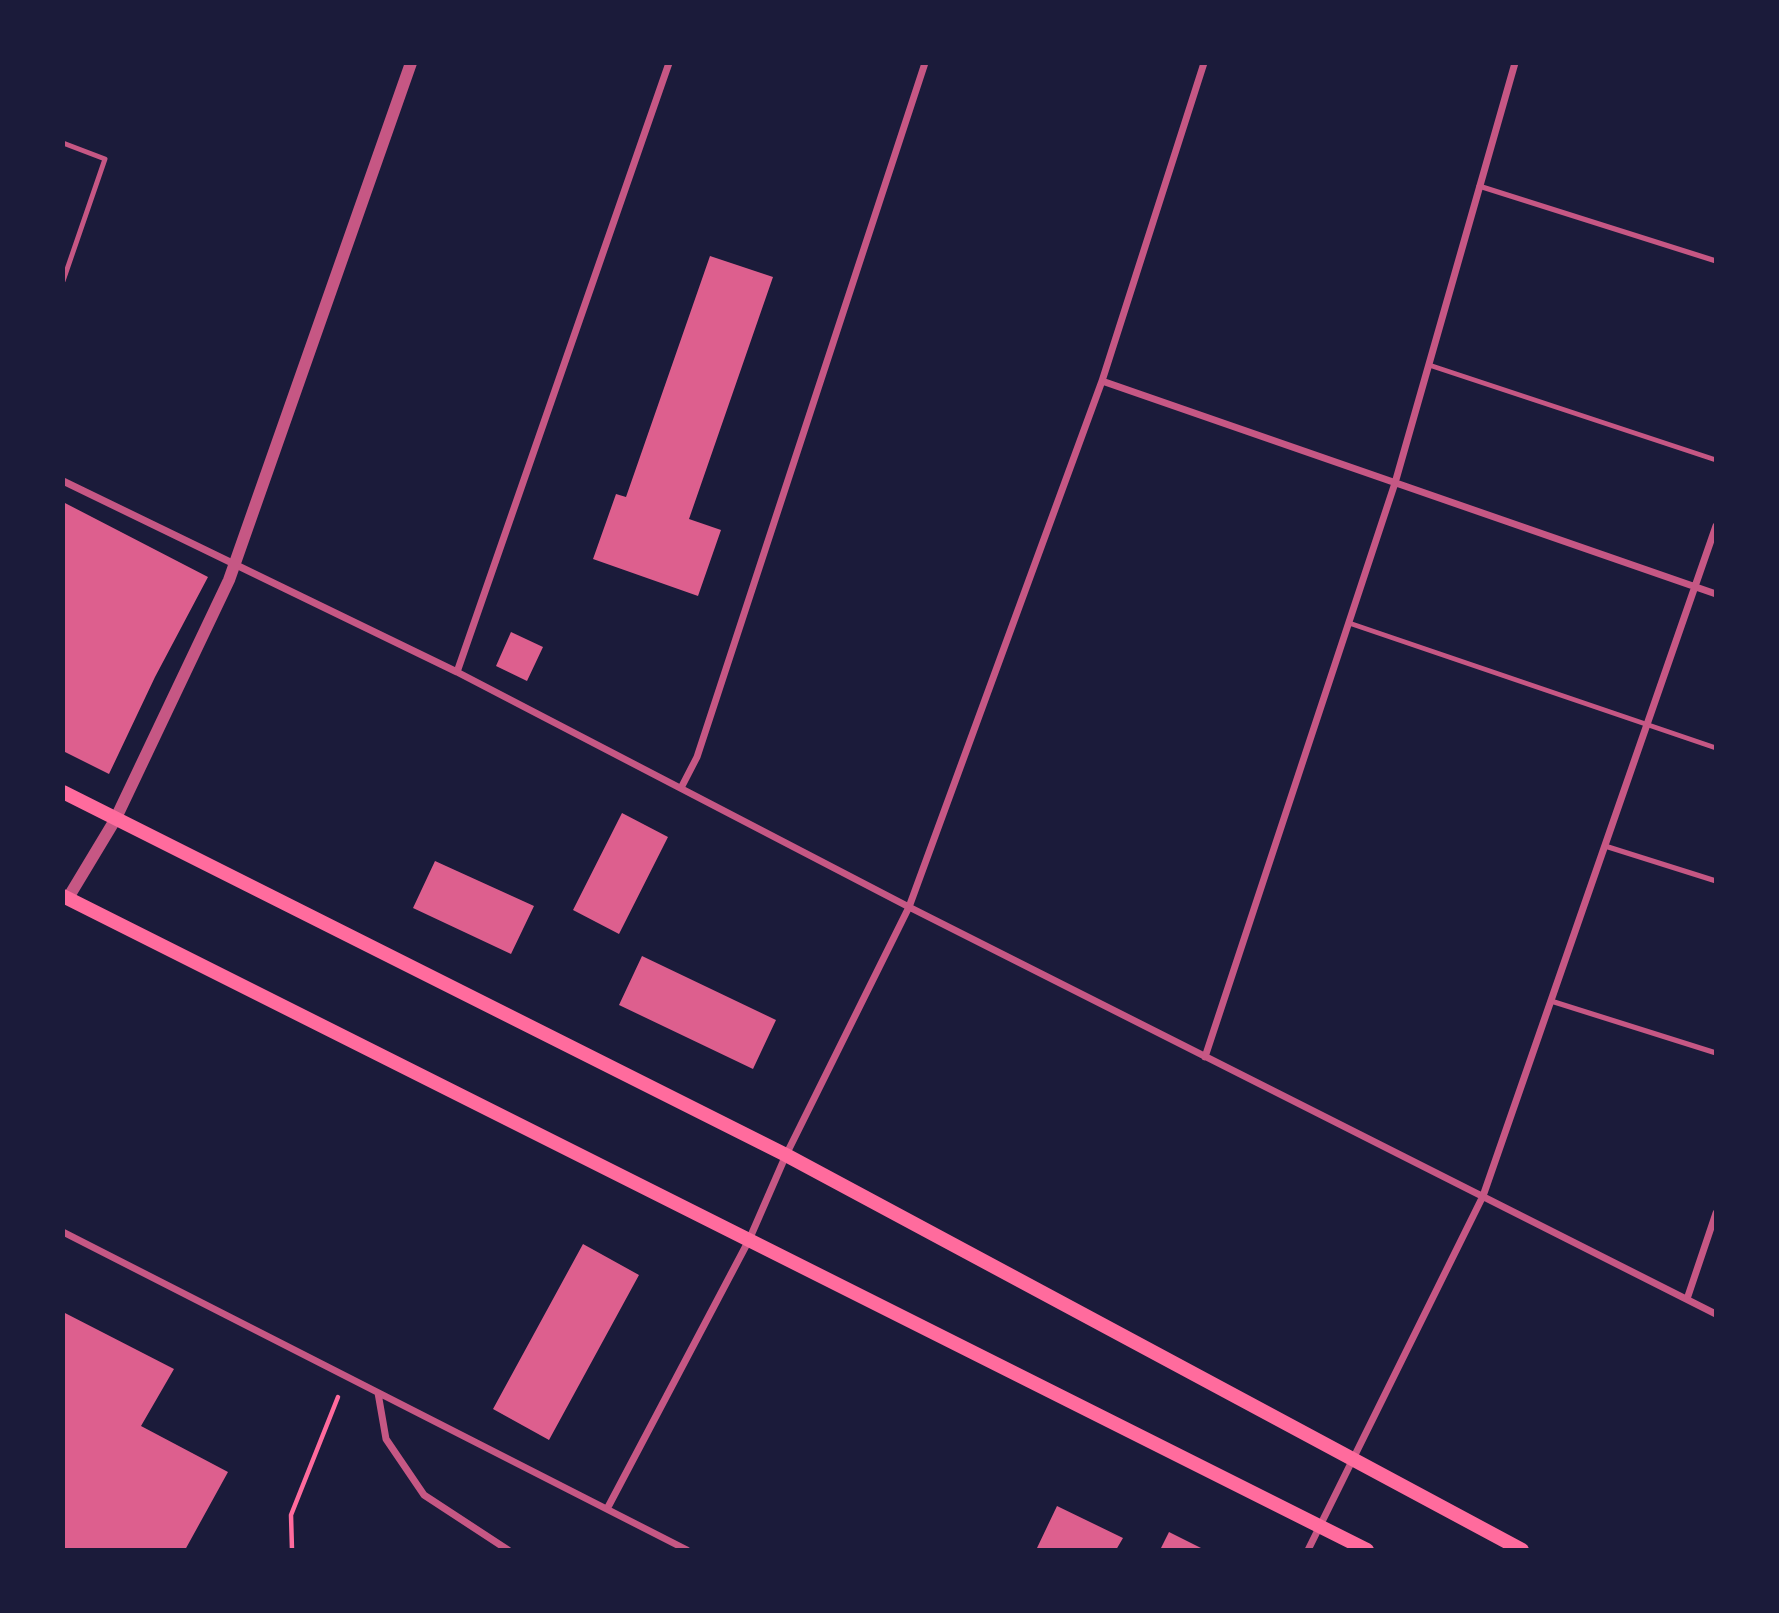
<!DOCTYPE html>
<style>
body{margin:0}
#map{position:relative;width:1779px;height:1613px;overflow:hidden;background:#1b1b3a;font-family:Georgia,serif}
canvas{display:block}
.frame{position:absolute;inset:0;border:65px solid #1b1b3a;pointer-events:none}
</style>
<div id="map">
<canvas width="1779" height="1613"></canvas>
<div class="frame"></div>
</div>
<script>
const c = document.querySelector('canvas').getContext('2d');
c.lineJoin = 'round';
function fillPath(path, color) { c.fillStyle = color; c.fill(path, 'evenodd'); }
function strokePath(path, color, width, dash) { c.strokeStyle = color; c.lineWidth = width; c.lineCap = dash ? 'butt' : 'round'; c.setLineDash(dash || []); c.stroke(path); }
fillPath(new Path2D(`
 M 710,256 L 773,277 L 689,519 L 721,530 L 698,596 L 593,559 L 616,494 L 626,497 Z
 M 63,502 L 208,577 L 155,677 L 109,774 L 63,751 Z
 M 511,632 L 543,647 L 527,681 L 496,666 Z
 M 622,813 L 668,837 L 619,934 L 573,910 Z
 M 435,861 L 534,906 L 511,954 L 413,908 Z
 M 642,956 L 776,1020 L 753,1069 L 619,1005 Z
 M 583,1244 L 639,1275 L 549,1440 L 493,1409 Z
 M 63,1312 L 174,1369 L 141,1426 L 228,1472 L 185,1550 L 63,1550 Z
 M 1057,1506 L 1123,1538 L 1116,1550 L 1037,1548 Z
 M 1169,1532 L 1205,1550 L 1160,1550 Z`), '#dd5f8e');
strokePath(new Path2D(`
 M 292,1550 L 291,1515 L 338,1397`), '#ff6b9d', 4.5);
strokePath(new Path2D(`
 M 63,143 L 105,159 L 63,281
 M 1479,186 L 1716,261
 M 1429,365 L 1716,460
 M 1349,623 L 1716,748
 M 1605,846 L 1716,881
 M 1551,1001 L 1716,1053`), '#c65784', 5);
strokePath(new Path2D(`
 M 1102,381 L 1716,594
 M 63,481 L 457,672 L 909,907 L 1716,1314
 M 457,672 L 669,63
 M 681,788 L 697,757 L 925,63
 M 1205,1057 L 1395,483 L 1515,63
 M 63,1232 L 687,1550
 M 1687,1299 L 1716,1213
 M 378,1393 L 386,1439 L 424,1495 L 508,1550
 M 607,1509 L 749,1240 L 786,1155 L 909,907 L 1102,381 L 1204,63
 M 1308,1550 L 1483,1196 L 1716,526`), '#c65784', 7);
strokePath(new Path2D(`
 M 68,898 L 115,820 L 229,580 L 411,63`), '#c65784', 12);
strokePath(new Path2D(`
 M 63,792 L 786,1155 L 1522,1550
 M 63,896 L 1367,1550`), '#ff6b9d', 14);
</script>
